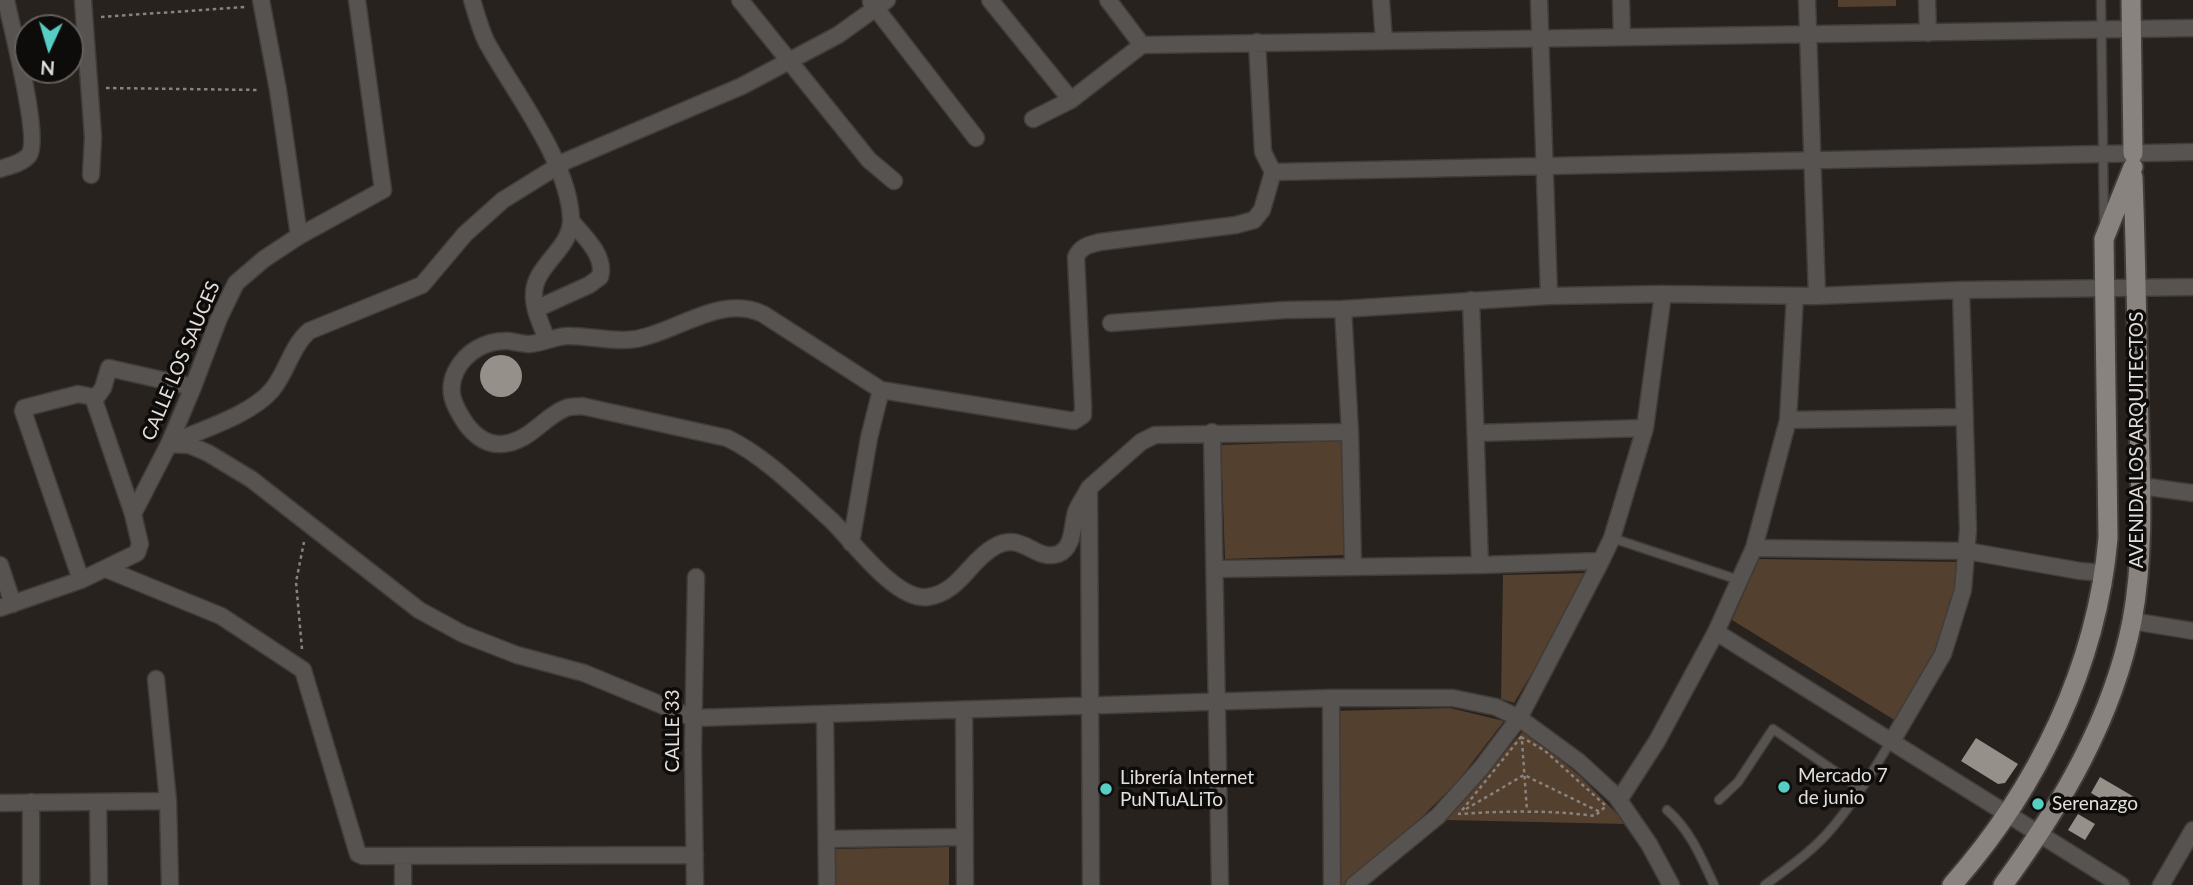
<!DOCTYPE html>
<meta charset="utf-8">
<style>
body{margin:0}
#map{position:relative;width:2193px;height:885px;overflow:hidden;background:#27221d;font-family:Lato,sans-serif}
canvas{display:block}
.north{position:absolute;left:14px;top:14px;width:70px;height:70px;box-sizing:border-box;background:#0e0c0a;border:2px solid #63605e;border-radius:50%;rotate:184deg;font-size:19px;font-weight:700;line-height:28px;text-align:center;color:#e3dfdc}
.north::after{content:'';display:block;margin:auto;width:24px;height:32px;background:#56cec4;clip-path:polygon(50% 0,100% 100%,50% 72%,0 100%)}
</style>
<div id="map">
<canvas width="2193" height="885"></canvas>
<div class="north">N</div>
</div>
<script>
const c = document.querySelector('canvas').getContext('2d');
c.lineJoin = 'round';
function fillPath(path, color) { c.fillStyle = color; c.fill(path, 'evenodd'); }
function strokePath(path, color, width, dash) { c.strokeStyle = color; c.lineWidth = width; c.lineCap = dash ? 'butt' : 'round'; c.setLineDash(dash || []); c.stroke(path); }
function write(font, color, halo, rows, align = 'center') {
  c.font = font + ' Lato,sans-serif'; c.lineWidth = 7; c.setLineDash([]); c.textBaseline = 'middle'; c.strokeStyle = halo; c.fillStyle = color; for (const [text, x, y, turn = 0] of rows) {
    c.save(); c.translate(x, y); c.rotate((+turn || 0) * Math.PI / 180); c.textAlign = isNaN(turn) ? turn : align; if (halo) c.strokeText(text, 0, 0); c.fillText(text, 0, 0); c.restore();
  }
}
fillPath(new Path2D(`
 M 1838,0 L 1896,0 L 1896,6 L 1838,7 Z
 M 1341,441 L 1345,555 L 1225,559 L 1221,445 Z
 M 1759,559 L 1959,562 L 1951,609 L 1929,668 L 1896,721 L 1732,620 Z
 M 1588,573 L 1556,633 L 1514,703 L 1501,699 L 1503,575 Z
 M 1450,708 L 1504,721 L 1458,781 L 1397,842 L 1347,885 L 1337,885 L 1334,711 Z
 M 1524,730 L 1580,776 L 1627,824 L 1445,820 Z
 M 949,847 L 949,885 L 831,885 L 830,849 Z`), '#54402e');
fillPath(new Path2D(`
 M480 376a21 21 0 1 1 42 0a21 21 0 1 1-42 0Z
 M 1976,738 L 2018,764 L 2005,783 L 1998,784 L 1961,761 Z
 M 2100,777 L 2136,798 L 2127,814 L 2091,793 Z
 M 2078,814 L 2095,824 L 2085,840 L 2068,830 Z`), '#96908a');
const service = new Path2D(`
 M 2101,0 L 2104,225
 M 1612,538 L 1739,580
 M 1719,800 L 1738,782 L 1773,729 L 1861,789
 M 1667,810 C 1690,830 1701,857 1714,885
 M 1765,885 C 1788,868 1814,850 1832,828 C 1855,801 1873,771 1891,741`);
const minor = new Path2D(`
 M 83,0 L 93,137 L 91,175
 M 261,0 L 278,90 L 299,236
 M 472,0 C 476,13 480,28 486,41 C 513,91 569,161 571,219 C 572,249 534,265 534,294 C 533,309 542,326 547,340
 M 740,0 L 869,160 L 894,181
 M 990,0 L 1071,100
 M 1108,0 L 1142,45
 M 1381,0 L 1384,41
 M 1539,0 L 1549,296
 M 1621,0 L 1622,37
 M 1807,0 L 1817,296
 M 1927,0 L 1928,33
 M 871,2 L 976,138
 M 1033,119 L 1071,100 L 1142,45 L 2193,28
 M 0,169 C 9,166 23,163 29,155 C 41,138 11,25 6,0
 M 1273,172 L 2193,152
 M 1471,300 L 1480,565
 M 536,309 L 589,285 L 600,277 C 606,256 584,236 571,221
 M 1343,309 L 1350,432 L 1353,565
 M 1111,323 L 1285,310 L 1343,309 L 1549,296 L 1663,294 L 1817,296 L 1961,290 L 2193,287
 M 1788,420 L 1965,417
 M 1212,432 L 1220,885
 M 1476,433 L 1645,428
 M 171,443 C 201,430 251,415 272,390 C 287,372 291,347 309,331 L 422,285 L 465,234 L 503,200 L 566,161 L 742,86 L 838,35 L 887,0
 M 169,444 L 189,445 L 208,453 L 251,479 L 419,610 L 463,634 L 517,655 L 584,673 L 693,718 L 1331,698 L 1453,698 L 1496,707 L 1519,718 L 1579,762 L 1616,796 L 1649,844 L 1671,885
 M 2141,486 L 2193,493
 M 1089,488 C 1085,496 1079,504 1076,512 C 1072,525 1074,548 1058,554 C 1035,562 1022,530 994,547 C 969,561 960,592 928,597 C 896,602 852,540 831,520 C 800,492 765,456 727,438 L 582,406 C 577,407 571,406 566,408 C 544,416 530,442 502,444 C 487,445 475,436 466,424 C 454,406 446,391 456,371 C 466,351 487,340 508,341 C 516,342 523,344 530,344 C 542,343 554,337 566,336 C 589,335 613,343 636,339 C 677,332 721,294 763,314 L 881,390 L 1074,421 L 1083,415 L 1083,405 L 1076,257 C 1081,246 1089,245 1100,242 L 1236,225 L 1254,220 L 1262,210 L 1273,172 L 1263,152 L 1257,42
 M 133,514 L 169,444 L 193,387 L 219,318 L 236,283 L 264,259 L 299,236 L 383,190 L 357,0
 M 851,543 L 869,438 L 881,390
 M 1754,548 L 1967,551 L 2080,571 L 2105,573
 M 0,565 L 13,604
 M 106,569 L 221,616 L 303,670 L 358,854 L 363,856 L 695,855
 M 1216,569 L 1480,565 L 1601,561
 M 81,580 L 23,411 L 24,408 L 78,394 L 93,397 L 98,395 L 103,388 L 109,368 L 193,387
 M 0,608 L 81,580 L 137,553 L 140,544 L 133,514 L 93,397
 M 2132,621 L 2193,631
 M 1716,632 L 2121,885
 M 156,679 L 168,801 L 170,885
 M 1331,698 L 1332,885
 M 964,710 L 965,885
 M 825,714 L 827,885
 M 1892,741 L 1943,654 L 1963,590 L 1968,530 L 1961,290
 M 1619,800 L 1657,741 L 1716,632 L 1754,548 L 1788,420 L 1795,296
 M 98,802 L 99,885
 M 0,803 L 168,801
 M 827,839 L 965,837
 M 403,856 L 403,885
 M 31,885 L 31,802
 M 695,885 L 693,750 L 696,577
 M 1091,885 L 1089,488 L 1141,442 L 1155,435 L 1350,432
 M 1354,885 L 1438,816 L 1482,767 L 1519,718 L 1601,561 L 1612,538 L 1645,428 L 1663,294
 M 2161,885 L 2193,830`);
const primary = new Path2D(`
 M 2131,0 L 2133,153
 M 1952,885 C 2037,789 2097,666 2108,538 L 2104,239 L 2133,167
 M 2003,885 C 2061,806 2113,718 2132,621 C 2144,557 2141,490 2139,425 C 2137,342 2136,259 2133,177`);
strokePath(service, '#413c38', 11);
strokePath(minor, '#413c38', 19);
strokePath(primary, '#413c38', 23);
strokePath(new Path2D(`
 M 101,17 L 245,7
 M 106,88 L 260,90
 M 302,649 L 296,582 L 304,542
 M 1521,737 L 1544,750 L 1606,806 L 1595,816 C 1550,810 1504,811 1459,814 Z
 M 1522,741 L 1527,811
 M 1466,809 L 1524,775 L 1600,812`), '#88837f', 2.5, [3.5, 3.5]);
strokePath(service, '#565351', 8);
strokePath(minor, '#565351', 16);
strokePath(primary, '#89837f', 19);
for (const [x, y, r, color] of [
 [1784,787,7,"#56cec4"],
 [1106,789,7,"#56cec4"],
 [2038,804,7,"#56cec4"]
]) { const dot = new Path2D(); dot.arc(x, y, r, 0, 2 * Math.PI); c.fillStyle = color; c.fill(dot); strokePath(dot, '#0e0c0a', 2.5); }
write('19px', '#e3dfdc', '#0e0c0a', [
 ["CALLE LOS SAUCES",181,361,-67],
 ["AVENIDA LOS ARQUITECTOS",2137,440,-90],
 ["CALLE 33",673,731,-90]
]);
write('19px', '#e3dfdc', '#0e0c0a', [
 ["Mercado 7",1798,776],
 ["de junio",1798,798],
 ["Librería Internet",1120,778],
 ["PuNTuALiTo",1120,800],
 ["Serenazgo",2052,804]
], 'left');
</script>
